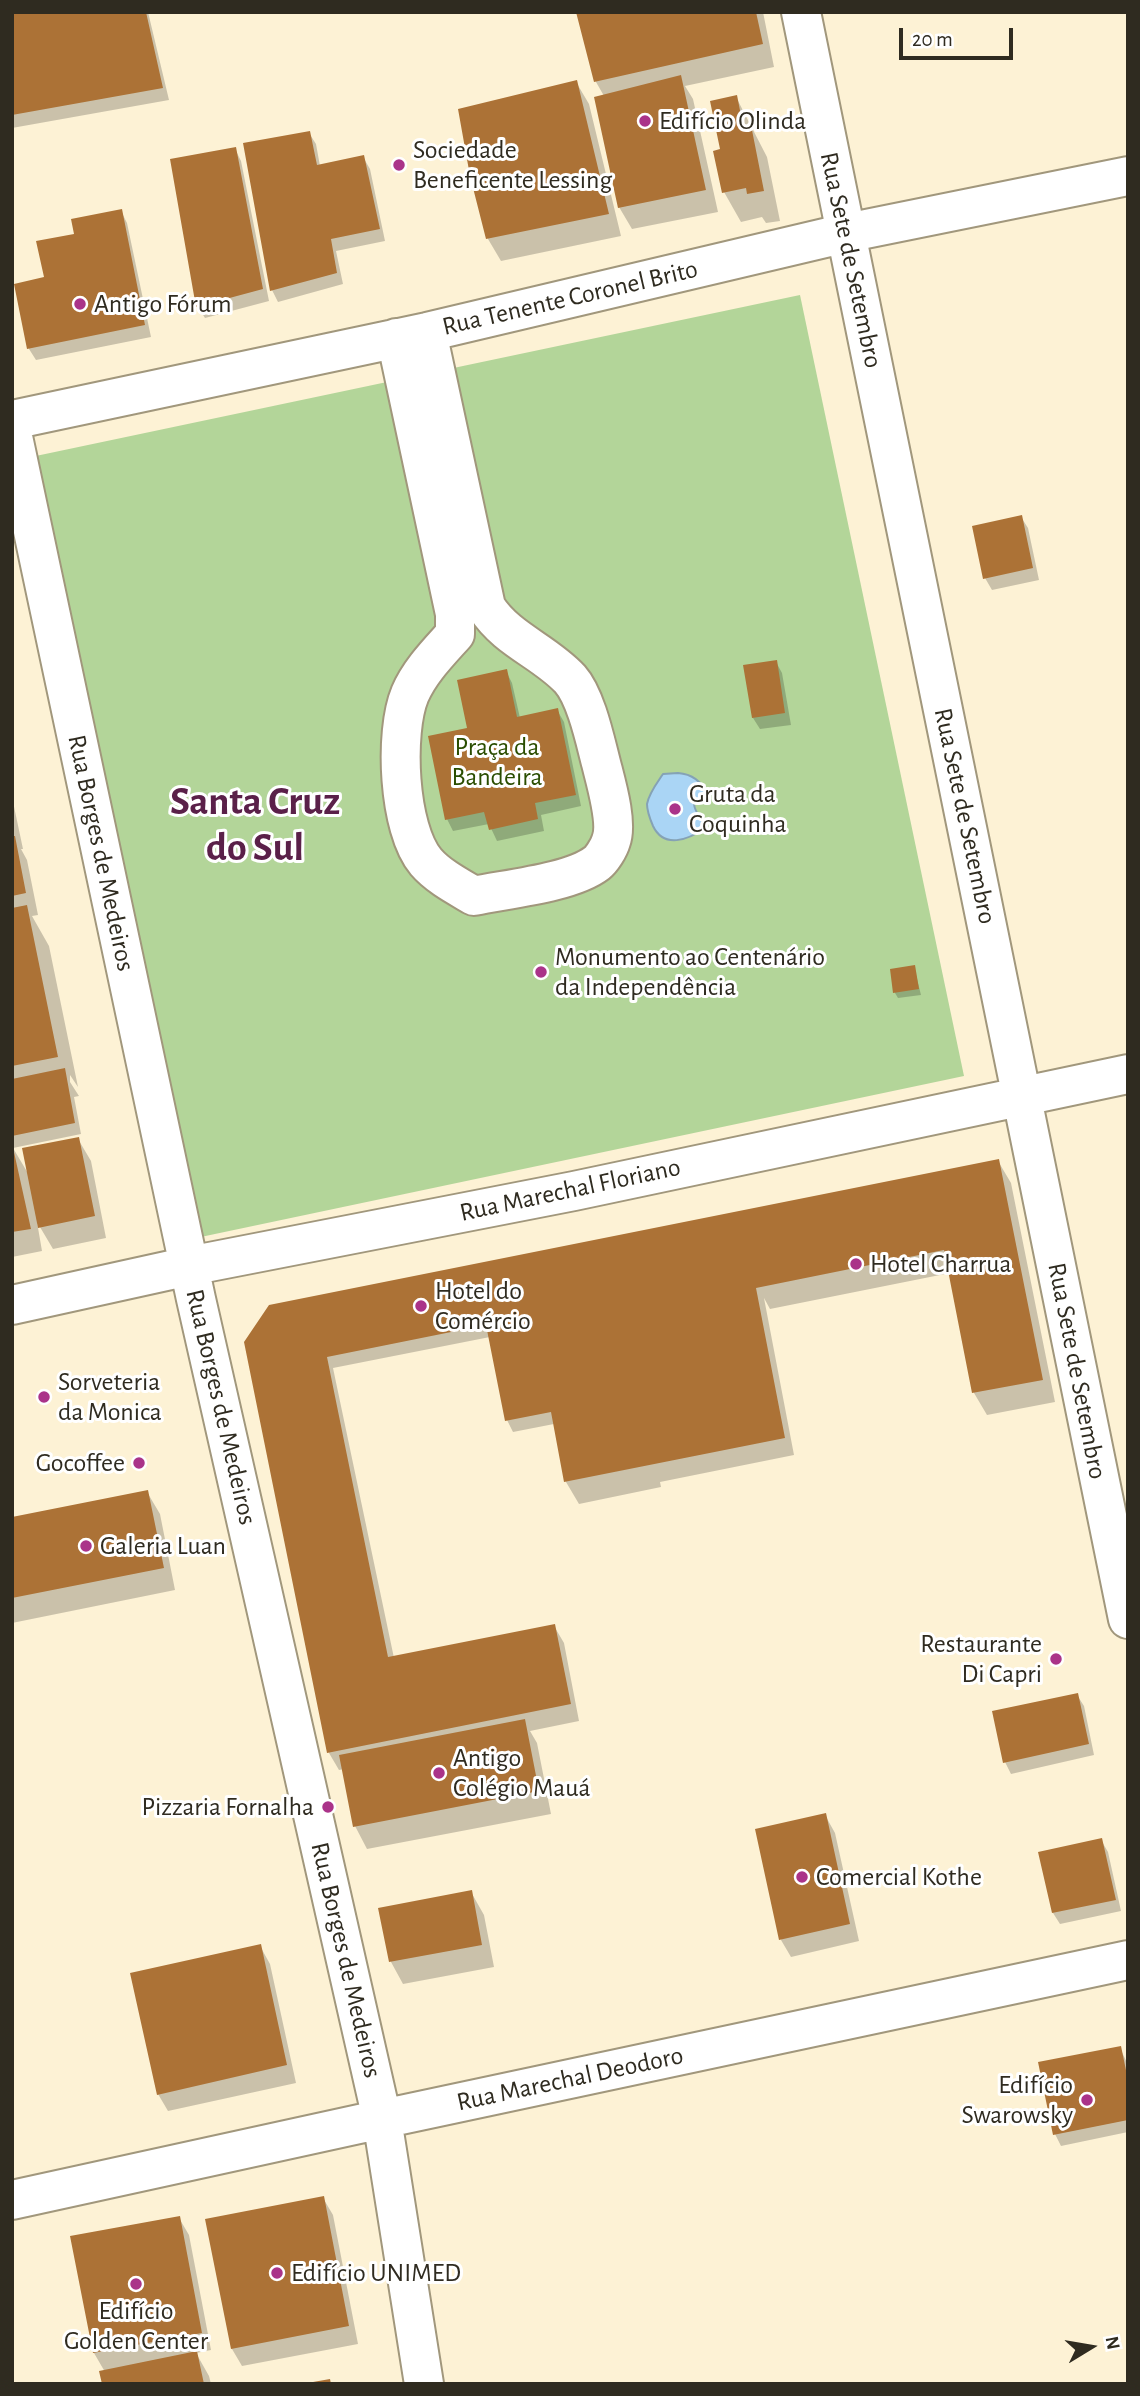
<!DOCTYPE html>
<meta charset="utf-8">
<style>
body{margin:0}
#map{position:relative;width:1140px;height:2396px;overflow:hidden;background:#fdf2d5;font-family:"Alegreya Sans",sans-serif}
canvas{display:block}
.frame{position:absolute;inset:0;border:14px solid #2f2b20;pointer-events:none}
.north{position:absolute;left:1056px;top:2312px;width:70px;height:70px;-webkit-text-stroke:5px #fff;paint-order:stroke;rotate:79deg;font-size:19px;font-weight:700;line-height:28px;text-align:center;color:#2f2b20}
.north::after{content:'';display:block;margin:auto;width:24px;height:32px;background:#2f2b20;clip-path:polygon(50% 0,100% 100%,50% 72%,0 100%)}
.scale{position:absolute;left:899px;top:28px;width:114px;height:32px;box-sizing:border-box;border:4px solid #2f2b20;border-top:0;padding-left:9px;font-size:21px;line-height:24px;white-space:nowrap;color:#2f2b20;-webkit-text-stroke:5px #fff;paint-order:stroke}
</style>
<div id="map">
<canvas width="1140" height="2396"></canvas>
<div class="frame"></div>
<div class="north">N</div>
<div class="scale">20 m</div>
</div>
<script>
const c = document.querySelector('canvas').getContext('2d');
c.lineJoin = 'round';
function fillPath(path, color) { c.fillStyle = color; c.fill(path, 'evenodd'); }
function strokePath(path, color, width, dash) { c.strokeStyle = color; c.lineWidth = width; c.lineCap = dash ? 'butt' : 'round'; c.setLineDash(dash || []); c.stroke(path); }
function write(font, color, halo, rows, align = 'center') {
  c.font = font + ' "Alegreya Sans",sans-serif'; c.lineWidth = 6; c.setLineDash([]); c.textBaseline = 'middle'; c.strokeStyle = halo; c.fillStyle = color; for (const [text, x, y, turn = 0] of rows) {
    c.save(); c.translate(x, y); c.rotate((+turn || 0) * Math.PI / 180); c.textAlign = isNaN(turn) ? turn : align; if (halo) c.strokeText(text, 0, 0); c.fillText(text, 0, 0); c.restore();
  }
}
fillPath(new Path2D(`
 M 800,295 L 964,1076 L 196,1238 L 31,457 Z`), '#b3d599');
const water = new Path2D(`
 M 678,773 C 691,774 703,781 706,795 L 694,804 C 695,814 703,819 705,828 C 688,840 664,849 653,826 C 650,819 647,811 647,804 C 649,793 657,783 663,774 Z`);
fillPath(water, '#aad5f5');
strokePath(water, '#85a2b5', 2);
fillPath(new Path2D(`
 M 12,12 L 148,12 L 169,100 L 12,128 Z
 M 578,12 L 763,12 L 774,67 L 685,86 L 693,99 L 718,212 L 632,229 L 619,207 L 604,96 L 596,82 Z
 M 576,82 L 589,104 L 621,236 L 501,261 L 488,239 L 471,175 Z
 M 736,97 L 767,157 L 780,221 L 766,223 L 762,217 L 741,222 L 724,192 Z
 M 309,133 L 316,144 L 320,166 L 363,157 L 370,169 L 385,241 L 336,251 L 343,284 L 278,302 L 272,290 Z
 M 235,149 L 241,161 L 269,301 L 205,318 L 198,307 L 172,161 Z
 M 121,211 L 127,223 L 151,337 L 36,360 L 29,349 L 16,285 L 47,279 L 76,235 Z
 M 1021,517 L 1028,528 L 1039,580 L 992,590 L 985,578 Z
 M 776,662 L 782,673 L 791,725 L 760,729 L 753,718 Z
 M 506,671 L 512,683 L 520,718 L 557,710 L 564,722 L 581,806 L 541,815 L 544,831 L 497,841 L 489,824 L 453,831 L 447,819 L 469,729 Z
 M 12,797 L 23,849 L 21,849 L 27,860 L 38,915 L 32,916 L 49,946 L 78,1087 L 70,1075 L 70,1082 L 79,1096 L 74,1097 L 81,1134 L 13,1148 L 29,1175 L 78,1139 L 91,1161 L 106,1238 L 53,1249 L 37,1222 L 42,1251 L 12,1257 Z
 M 914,967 L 921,995 L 898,998 L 895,993 L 892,970 Z
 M 998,1161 L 1011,1183 L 1055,1402 L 987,1415 L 974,1393 L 950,1273 L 770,1309 L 764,1298 L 794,1455 L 660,1482 L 661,1487 L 579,1504 L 566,1482 L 554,1424 L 513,1432 L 507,1420 L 490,1337 L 333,1368 L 394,1658 L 554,1626 L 564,1643 L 579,1721 L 530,1731 L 537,1743 L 551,1814 L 367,1849 L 355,1826 L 344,1769 L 339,1770 L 329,1753 L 246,1343 Z
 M 147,1492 L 160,1514 L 175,1590 L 12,1623 L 12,1519 Z
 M 1077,1695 L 1084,1706 L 1094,1755 L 1011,1774 L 1005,1762 Z
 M 825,1815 L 835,1833 L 859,1941 L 791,1957 L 781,1940 Z
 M 1101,1840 L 1108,1852 L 1121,1911 L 1060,1924 L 1053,1913 L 1040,1853 Z
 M 471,1892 L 484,1915 L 494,1967 L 403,1984 L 391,1962 L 380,1910 Z
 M 260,1946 L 270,1964 L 296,2083 L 168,2111 L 158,2094 Z
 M 1120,2048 L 1128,2065 L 1128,2132 L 1061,2146 L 1055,2134 Z
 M 323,2198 L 333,2215 L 358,2344 L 242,2366 L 232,2349 L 207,2221 Z
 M 179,2218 L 189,2235 L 211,2350 L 196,2353 L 209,2376 L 211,2384 L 104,2384 L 105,2372 L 94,2353 L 73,2237 Z`), '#0003');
fillPath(new Path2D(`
 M 12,12 L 146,12 L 163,88 L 12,115 Z
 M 576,12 L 756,12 L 763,44 L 594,82 Z
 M 681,75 L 706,190 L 618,208 L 594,97 Z
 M 577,80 L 609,214 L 486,239 L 470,176 L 458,109 Z
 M 737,95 L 743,126 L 751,125 L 764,191 L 747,194 L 746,188 L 722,193 L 713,151 L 720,149 L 710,101 Z
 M 310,131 L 317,165 L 364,155 L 380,229 L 331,239 L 337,273 L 270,291 L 243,143 Z
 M 236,147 L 263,289 L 196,307 L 170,159 Z
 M 122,209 L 145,325 L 27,349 L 14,284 L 44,277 L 36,241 L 74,234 L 71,219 Z
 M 1022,515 L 1033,568 L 983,579 L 972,526 Z
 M 777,660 L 785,713 L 752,718 L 743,665 Z
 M 507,669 L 517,717 L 558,708 L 576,795 L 535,803 L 538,819 L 489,830 L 484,812 L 445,820 L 428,736 L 467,728 L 457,680 Z
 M 12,836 L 15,836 L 26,893 L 12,896 Z
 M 27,905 L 58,1057 L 12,1066 L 12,908 Z
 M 915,965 L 919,989 L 893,993 L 890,969 Z
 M 65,1068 L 75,1123 L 12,1136 L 12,1079 Z
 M 79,1137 L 95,1216 L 38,1228 L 22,1148 Z
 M 12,1143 L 31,1229 L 12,1232 Z
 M 999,1159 L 1043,1380 L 972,1393 L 944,1250 L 756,1288 L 785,1438 L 564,1482 L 551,1412 L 505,1421 L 486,1325 L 327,1357 L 388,1657 L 555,1624 L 571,1704 L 327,1753 L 244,1342 L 269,1305 Z
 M 148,1490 L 164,1568 L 12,1598 L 12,1517 Z
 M 1078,1693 L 1089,1744 L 1003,1763 L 992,1711 Z
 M 525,1719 L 539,1791 L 353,1827 L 339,1755 Z
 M 826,1813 L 850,1924 L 779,1940 L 755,1829 Z
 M 1102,1838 L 1116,1900 L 1052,1913 L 1038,1852 Z
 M 472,1890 L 482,1945 L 389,1962 L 378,1908 Z
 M 261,1944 L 287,2065 L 157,2095 L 130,1973 Z
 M 1121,2046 L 1128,2080 L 1128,2120 L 1053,2135 L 1038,2062 Z
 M 324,2196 L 349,2326 L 231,2349 L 205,2219 Z
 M 180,2216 L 202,2333 L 93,2353 L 70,2236 Z
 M 197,2351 L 204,2384 L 102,2384 L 99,2371 Z
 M 330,2379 L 331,2384 L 313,2384 L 313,2382 Z`), '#ac7236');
const minor = new Path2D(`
 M 801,12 L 1128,1619
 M 396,338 L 455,614 L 455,634 C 438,653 420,671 410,694 C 394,732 398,829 426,862 C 438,876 457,886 474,896 C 507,889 571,883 597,863 C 602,859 609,848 611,841 C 618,823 606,783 601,763 C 595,740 586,697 570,679 C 544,651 507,640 486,607 L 427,332
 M 12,420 L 427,332 L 846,233 L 1128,176
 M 12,432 L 196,1299 L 382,2119 L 424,2384
 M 12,1305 L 189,1266 L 574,1191 L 1128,1074
 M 12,2200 L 382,2119 L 1128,1960`);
strokePath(minor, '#a1977c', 42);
strokePath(minor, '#fff', 38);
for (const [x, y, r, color] of [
 [645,121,7,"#aa3389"],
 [399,165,7,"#aa3389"],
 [80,304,7,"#aa3389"],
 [675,809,7,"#aa3389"],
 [541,972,7,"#aa3389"],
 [856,1264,7,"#aa3389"],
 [421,1306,7,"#aa3389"],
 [44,1397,7,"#aa3389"],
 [139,1463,7,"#aa3389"],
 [86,1546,7,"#aa3389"],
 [1056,1659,7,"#aa3389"],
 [439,1773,7,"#aa3389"],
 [328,1807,7,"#aa3389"],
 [802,1877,7,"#aa3389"],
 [1087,2100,7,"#aa3389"],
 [277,2273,7,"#aa3389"],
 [136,2284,7,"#aa3389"]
]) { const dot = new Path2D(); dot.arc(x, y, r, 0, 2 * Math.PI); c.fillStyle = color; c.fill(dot); strokePath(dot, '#fff', 2.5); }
write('26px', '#2f2b20', '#fff', [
 ["Edifício Olinda",659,121],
 ["Sociedade",413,150],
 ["Beneficente Lessing",413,180],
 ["Antigo Fórum",94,304],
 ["Gruta da",689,794],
 ["Coquinha",689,824],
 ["Monumento ao Centenário",555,957],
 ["da Independência",555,987],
 ["Hotel Charrua",870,1264],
 ["Hotel do",435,1291],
 ["Comércio",435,1321],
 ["Sorveteria",58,1382],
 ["da Monica",58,1412],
 ["Gocoffee",125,1463,"right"],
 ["Galeria Luan",100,1546],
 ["Restaurante",1042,1644,"right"],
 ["Di Capri",1042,1674,"right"],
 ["Antigo",453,1758],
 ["Colégio Mauá",453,1788],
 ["Pizzaria Fornalha",314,1807,"right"],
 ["Comercial Kothe",816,1877],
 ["Edifício",1073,2085,"right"],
 ["Swarowsky",1073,2115,"right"],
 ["Edifício UNIMED",291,2273],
 ["Edifício",136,2311,"center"],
 ["Golden Center",136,2341,"center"]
], 'left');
write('26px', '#2f2b20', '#fff', [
 ["Rua Sete de Setembro",851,260,78],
 ["Rua Tenente Coronel Brito",570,298,-13],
 ["Rua Sete de Setembro",965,816,78],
 ["Rua Borges de Medeiros",101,853,78],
 ["Rua Marechal Floriano",570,1190,-12],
 ["Rua Sete de Setembro",1077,1371,79],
 ["Rua Borges de Medeiros",221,1407,77],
 ["Rua Borges de Medeiros",346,1960,77],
 ["Rua Marechal Deodoro",570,2079,-12]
]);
write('26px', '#2a4d00', '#fff', [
 ["Praça da",497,747],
 ["Bandeira",497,777]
]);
write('bold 40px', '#5a2049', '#fff', [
 ["Santa Cruz",255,802],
 ["do Sul",255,848]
]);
</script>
